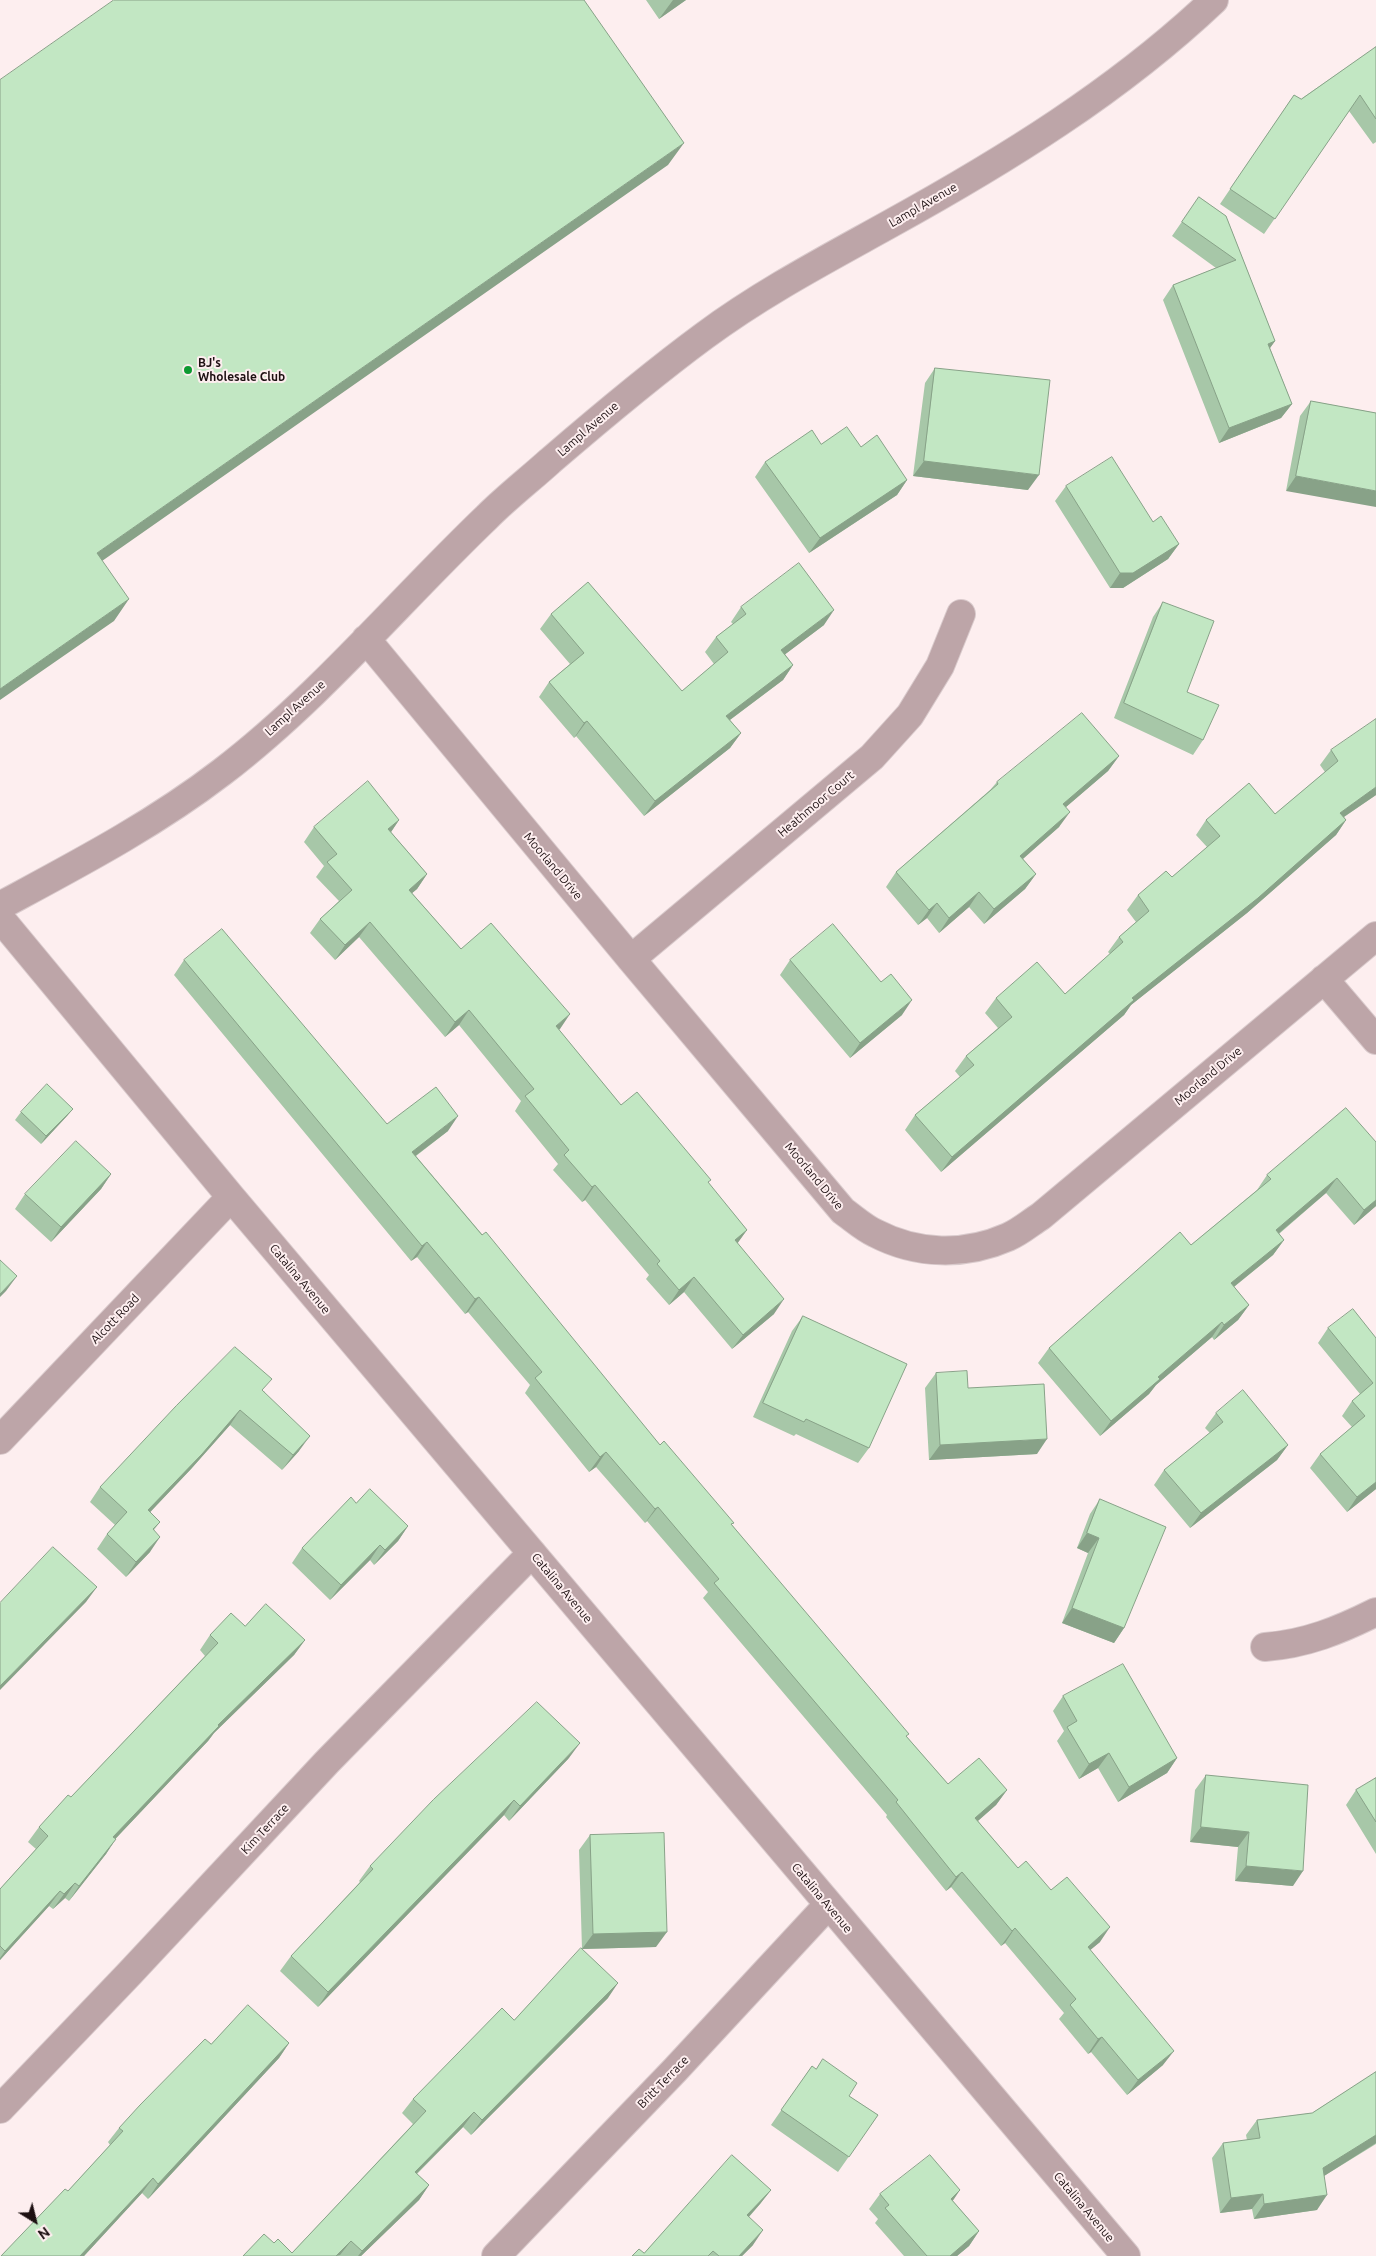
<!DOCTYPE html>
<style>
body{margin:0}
#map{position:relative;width:1376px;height:2256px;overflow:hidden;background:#fdeeef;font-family:Ubuntu,sans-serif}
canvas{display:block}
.north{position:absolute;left:10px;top:2196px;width:50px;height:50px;-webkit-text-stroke:4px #fdeeef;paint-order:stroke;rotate:144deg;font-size:14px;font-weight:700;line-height:20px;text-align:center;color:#1d1012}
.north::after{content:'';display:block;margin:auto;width:18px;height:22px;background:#1d1012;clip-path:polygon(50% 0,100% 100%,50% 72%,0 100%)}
</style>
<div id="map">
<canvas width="1376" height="2256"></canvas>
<div class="north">N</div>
</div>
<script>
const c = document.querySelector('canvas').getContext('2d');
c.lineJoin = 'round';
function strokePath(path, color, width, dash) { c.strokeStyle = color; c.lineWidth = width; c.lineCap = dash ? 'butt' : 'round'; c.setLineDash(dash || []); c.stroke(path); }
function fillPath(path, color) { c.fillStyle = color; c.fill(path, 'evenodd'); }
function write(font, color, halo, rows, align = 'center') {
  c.font = font + ' Ubuntu,sans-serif'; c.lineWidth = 4; c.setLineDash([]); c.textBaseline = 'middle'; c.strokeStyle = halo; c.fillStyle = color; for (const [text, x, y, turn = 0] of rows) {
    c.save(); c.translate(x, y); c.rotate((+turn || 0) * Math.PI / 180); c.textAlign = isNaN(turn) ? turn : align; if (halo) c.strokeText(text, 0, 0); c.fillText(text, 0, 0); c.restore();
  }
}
const minor = new Path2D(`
 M 366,639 L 631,959 L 843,1211 C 853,1218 864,1228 875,1233 C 917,1255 965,1256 1008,1237 C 1020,1232 1030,1223 1041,1216 L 1376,936
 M 0,906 C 76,865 153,825 222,772 C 320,697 399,601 487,517 C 507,497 529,480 550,461 C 600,418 651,375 704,336 C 762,293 825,260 888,225 C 1004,161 1118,91 1214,0
 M 0,918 L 231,1197 L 1126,2256
 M 631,959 L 872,757 L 910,715 L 940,666 L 961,614
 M 1324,979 L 1376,1040
 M 0,1440 L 231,1197
 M 1265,1647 C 1306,1644 1340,1630 1376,1612
 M 0,2109 L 130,1973 L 327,1762 L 532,1553
 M 496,2256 L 675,2070 L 828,1905`);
strokePath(minor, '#d9cacc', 30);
strokePath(minor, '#bda5a8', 28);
fillPath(new Path2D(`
 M 646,0 L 686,0 L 659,19 Z
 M 1376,47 L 1376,142 L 1373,144 L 1349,111 L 1264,234 L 1220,204 L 1294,95 L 1301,99 Z
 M 1199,197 L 1226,216 L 1275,341 L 1270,348 L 1292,404 L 1281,418 L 1219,443 L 1163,300 L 1173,285 L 1216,268 L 1172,236 Z
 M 935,368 L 1028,490 L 913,476 L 925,383 Z
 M 1311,401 L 1376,413 L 1286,491 L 1300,416 Z
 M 861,447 L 907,480 L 897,495 L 809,553 L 755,477 L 765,462 Z
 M 1066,486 L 1153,522 L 1179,544 L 1168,559 L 1123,588 L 1110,588 L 1055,501 Z
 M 1163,602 L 1187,692 L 1203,740 L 1193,755 L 1114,718 L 1153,617 Z
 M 741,607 L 824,625 L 785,654 L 793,665 L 783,680 L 730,720 L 741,733 L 730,748 L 644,816 L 576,736 L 574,738 L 539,697 L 549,682 L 570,664 L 540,629 L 551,614 L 682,691 L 714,664 L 705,652 L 716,637 L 733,624 L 731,622 Z
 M 1331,750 L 1376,795 L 1344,817 L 1346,820 L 1336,835 L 1247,913 L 1131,1005 L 1124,1015 L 941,1172 L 905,1130 L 915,1115 L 960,1077 L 955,1071 L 966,1056 L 998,1028 L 985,1013 L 996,998 L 1065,994 L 1110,954 L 1108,952 L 1119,937 L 1136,922 L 1127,910 L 1138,895 L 1172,877 L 1207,847 L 1196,835 L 1206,820 L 1275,814 L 1325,772 L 1320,765 Z
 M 1119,756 L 1108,771 L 1066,807 L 1059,827 L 1023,859 L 1036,874 L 1025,889 L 984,924 L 969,907 L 939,933 L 927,918 L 918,925 L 886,887 L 896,872 L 990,790 L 997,782 Z
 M 399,820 L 391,832 L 427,874 L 417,889 L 412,893 L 461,949 L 559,1030 L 621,1105 L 708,1183 L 747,1230 L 737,1243 L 774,1314 L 732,1349 L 684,1292 L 669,1305 L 646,1279 L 649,1275 L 585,1200 L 582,1202 L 553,1170 L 558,1164 L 515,1111 L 521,1101 L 459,1025 L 445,1037 L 359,937 L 335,960 L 310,933 L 320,919 L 339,901 L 316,877 L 324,866 L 304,842 L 314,827 Z
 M 184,960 L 387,1124 L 448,1131 L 416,1156 L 660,1445 L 732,1525 L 907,1737 L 948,1784 L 1007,1790 L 996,1805 L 978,1821 L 1018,1868 L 1051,1890 L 1100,1942 L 1090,1950 L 1163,2065 L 1127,2095 L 1091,2052 L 1088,2054 L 1059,2019 L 1064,2013 L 1005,1943 L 1001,1946 L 951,1887 L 946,1891 L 886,1817 L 887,1815 L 703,1598 L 708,1592 L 647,1521 L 645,1523 L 596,1467 L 589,1472 L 525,1393 L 530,1385 L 468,1312 L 465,1314 L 417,1257 L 411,1261 L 174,975 Z
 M 790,960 L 902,1015 L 850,1058 L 780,975 Z
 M 1346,1108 L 1376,1206 L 1354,1225 L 1326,1193 L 1279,1234 L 1284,1240 L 1273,1255 L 1234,1287 L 1249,1305 L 1238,1320 L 1214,1340 L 1212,1337 L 1156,1385 L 1149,1394 L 1100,1436 L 1038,1363 L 1049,1348 L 1191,1245 L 1257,1190 L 1267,1175 Z
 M 73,1109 L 67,1116 L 41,1144 L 15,1120 L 21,1112 Z
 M 111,1174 L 101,1189 L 51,1242 L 15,1209 L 25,1194 Z
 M 803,1316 L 869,1448 L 858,1463 L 796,1434 L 794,1436 L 753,1417 L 792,1331 Z
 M 1328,1328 L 1376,1338 L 1376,1489 L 1347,1512 L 1310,1468 L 1320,1454 L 1352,1427 L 1342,1416 L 1352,1401 L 1360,1394 L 1318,1343 Z
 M 936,1373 L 968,1388 L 1037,1454 L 929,1460 L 925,1388 Z
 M 264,1391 L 299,1451 L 282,1470 L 230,1425 L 191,1469 L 150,1512 L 160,1522 L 154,1530 L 150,1552 L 126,1577 L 97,1549 L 107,1534 L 115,1525 L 90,1502 L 100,1487 Z
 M 1216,1413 L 1288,1445 L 1277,1460 L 1190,1528 L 1154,1485 L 1164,1470 L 1210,1433 L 1205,1428 Z
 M 1100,1499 L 1124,1628 L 1114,1643 L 1062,1623 L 1088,1553 L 1077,1548 L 1090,1514 Z
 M 356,1503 L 408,1526 L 398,1541 L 374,1565 L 370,1560 L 330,1600 L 292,1563 L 302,1548 Z
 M 245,1626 L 305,1640 L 294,1655 L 214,1733 L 208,1741 L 115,1839 L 106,1854 L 69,1901 L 65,1898 L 53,1909 L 49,1906 L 0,1960 L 0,1889 L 36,1849 L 28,1842 L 39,1827 L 71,1797 L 205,1656 L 200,1650 L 210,1635 Z
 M 1063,1696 L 1177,1758 L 1167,1773 L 1118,1802 L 1098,1768 L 1079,1779 L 1057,1741 L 1064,1731 L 1053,1711 Z
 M 569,1758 L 509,1821 L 504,1815 L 318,2007 L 280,1971 L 291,1956 L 360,1882 L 359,1881 L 370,1866 Z
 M 1206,1775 L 1293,1886 L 1235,1881 L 1238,1847 L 1190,1842 L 1195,1790 Z
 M 1376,1778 L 1376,1854 L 1346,1805 L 1356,1790 Z
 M 590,1835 L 656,1947 L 582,1949 L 579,1850 Z
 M 608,1998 L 471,2135 L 463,2127 L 417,2174 L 429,2185 L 419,2200 L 361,2256 L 243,2256 L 274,2243 L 292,2253 L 413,2124 L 402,2113 L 413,2099 L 514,2020 Z
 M 289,2043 L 279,2058 L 148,2199 L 142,2193 L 84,2256 L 1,2256 L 68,2191 L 110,2145 L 108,2142 L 119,2128 L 211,2044 Z
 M 812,2066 L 849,2096 L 878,2115 L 838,2172 L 771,2125 Z
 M 1376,2072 L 1376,2144 L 1324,2176 L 1317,2210 L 1254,2219 L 1252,2209 L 1220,2213 L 1212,2158 L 1223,2143 L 1247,2140 L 1246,2135 L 1257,2120 L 1312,2113 Z
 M 771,2190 L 760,2204 L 749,2217 L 753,2245 L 742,2256 L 632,2256 L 644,2253 Z
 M 880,2194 L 953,2201 L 979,2231 L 969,2246 L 957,2256 L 904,2256 L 875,2223 L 878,2219 L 869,2209 Z`), '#a7c7a8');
fillPath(new Path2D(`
 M 673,0 L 686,0 L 659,19 Z
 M 684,143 L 668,165 L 82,575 L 97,553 Z
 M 1275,341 L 1265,355 L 1268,344 Z
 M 1292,404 L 1281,418 L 1219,443 L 1229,428 Z
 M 924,461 L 1039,475 L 1028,490 L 913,476 Z
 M 1296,476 L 1376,491 L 1376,507 L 1286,491 Z
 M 907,480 L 897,495 L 809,553 L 820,538 Z
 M 1179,544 L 1168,559 L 1123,588 L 1110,588 L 1120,573 Z
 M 129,599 L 114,621 L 0,700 L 0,689 Z
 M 834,610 L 824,625 L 771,665 L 781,650 Z
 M 793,665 L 783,680 L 715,731 L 726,716 Z
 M 587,721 L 576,736 L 574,738 L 584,723 Z
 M 741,733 L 730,748 L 644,816 L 655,801 Z
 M 1119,756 L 1108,771 L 1052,819 L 1063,804 Z
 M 1376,787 L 1376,795 L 1329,827 L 1340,813 Z
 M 1070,812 L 1059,827 L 1009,871 L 1020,856 Z
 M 399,820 L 389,835 L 388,829 Z
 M 1346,820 L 1336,835 L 1247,913 L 1131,1005 L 1124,1015 L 941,1172 L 952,1157 L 1132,998 Z
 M 427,874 L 417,889 L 399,904 L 409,890 Z
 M 1036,874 L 1025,889 L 984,924 L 994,909 Z
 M 979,892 L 969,907 L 939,933 L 949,918 Z
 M 937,903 L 927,918 L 918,925 L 929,910 Z
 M 370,922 L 359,937 L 335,960 L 345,945 Z
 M 912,1000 L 902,1015 L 850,1058 L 860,1043 Z
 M 469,1010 L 459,1025 L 445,1037 L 455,1022 Z
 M 570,1014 L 560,1029 L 546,1041 L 556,1026 Z
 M 73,1109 L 67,1116 L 41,1144 L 46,1136 Z
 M 458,1116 L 448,1131 L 402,1166 L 412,1152 Z
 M 111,1174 L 101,1189 L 51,1242 L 61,1227 Z
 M 1337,1178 L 1326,1193 L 1265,1245 L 1276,1230 Z
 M 595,1185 L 585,1200 L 582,1202 L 592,1187 Z
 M 1376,1200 L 1376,1206 L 1354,1225 L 1364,1210 Z
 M 747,1230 L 737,1244 L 735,1240 Z
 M 1284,1240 L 1273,1255 L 1220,1298 L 1231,1283 Z
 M 427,1242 L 417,1257 L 411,1261 L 422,1246 Z
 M 17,1276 L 6,1291 L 0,1297 L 0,1294 Z
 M 694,1277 L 684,1292 L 669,1305 L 679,1290 Z
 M 479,1297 L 468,1312 L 465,1314 L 475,1299 Z
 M 784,1299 L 774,1314 L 732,1349 L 743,1335 Z
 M 1249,1305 L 1238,1320 L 1214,1340 L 1224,1325 Z
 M 1222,1322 L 1212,1337 L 1156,1385 L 1149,1394 L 1100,1436 L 1111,1421 L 1158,1377 Z
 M 240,1410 L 230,1425 L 191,1469 L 138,1525 L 148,1510 Z
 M 310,1436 L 299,1451 L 282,1470 L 293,1455 Z
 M 1047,1439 L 1037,1454 L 929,1460 L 940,1445 Z
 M 1288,1445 L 1277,1460 L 1190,1528 L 1201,1513 Z
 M 606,1452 L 596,1467 L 589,1472 L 600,1457 Z
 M 1376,1482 L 1376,1489 L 1347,1512 L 1357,1497 Z
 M 658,1507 L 647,1521 L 645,1523 L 655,1509 Z
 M 408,1526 L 398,1541 L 374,1565 L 385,1550 Z
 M 1087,1533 L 1099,1538 L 1088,1553 L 1077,1548 Z
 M 160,1537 L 150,1552 L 126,1577 L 136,1562 Z
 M 380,1545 L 370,1560 L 330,1600 L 341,1585 Z
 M 97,1587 L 86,1602 L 0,1690 L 0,1686 Z
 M 1072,1608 L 1124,1628 L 1114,1643 L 1062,1623 Z
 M 305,1640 L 294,1655 L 214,1733 L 208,1741 L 103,1852 L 113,1837 L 218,1725 Z
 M 580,1743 L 569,1758 L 509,1821 L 520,1806 Z
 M 1109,1753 L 1098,1768 L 1079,1779 L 1089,1764 Z
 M 1177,1758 L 1167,1773 L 1118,1802 L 1129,1787 Z
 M 1007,1790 L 996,1805 L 964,1833 L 975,1818 Z
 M 514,1800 L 504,1815 L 318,2007 L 328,1992 Z
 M 1201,1827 L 1249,1832 L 1238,1847 L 1190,1842 Z
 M 116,1839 L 106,1854 L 69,1901 L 79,1886 Z
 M 1246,1866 L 1303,1871 L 1293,1886 L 1235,1881 Z
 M 962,1872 L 951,1887 L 946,1891 L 956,1877 Z
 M 75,1883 L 65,1898 L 53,1909 L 64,1894 Z
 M 60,1891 L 49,1906 L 0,1960 L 0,1958 L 5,1951 Z
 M 1110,1927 L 1100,1942 L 1077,1961 L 1088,1947 Z
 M 1015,1928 L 1005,1943 L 1001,1946 L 1012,1931 Z
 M 667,1932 L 656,1947 L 582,1949 L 593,1934 Z
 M 618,1983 L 608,1998 L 471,2135 L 482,2120 Z
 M 1102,2037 L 1091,2052 L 1088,2054 L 1098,2039 Z
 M 289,2043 L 279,2058 L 148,2199 L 158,2184 Z
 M 1174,2051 L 1163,2065 L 1127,2095 L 1138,2080 Z
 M 474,2112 L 463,2127 L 404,2186 L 415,2172 Z
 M 1376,2135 L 1376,2143 L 1313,2183 L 1323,2168 Z
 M 153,2178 L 142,2193 L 84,2256 L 80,2256 Z
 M 429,2185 L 419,2200 L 361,2256 L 358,2256 L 362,2251 Z
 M 771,2190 L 760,2204 L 737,2230 L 747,2215 Z
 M 960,2190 L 950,2205 L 951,2199 Z
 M 1263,2194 L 1252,2209 L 1220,2213 L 1231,2198 Z
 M 1327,2195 L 1317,2210 L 1254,2219 L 1264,2204 Z
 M 763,2230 L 753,2245 L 742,2256 L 739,2256 Z
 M 979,2231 L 969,2246 L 957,2256 L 950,2256 Z
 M 351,2241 L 340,2255 L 336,2256 Z`), '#88a288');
const building = new Path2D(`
 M 114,0 L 584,0 L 684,143 L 97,553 L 129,599 L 0,689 L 0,80 Z
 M 1376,47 L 1376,119 L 1360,95 L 1275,219 L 1230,189 L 1294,95 L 1301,99 Z
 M 1199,197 L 1226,216 L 1275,341 L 1268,344 L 1292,404 L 1229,428 L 1173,285 L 1236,260 L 1182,222 Z
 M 935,368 L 1050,380 L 1039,475 L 924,461 Z
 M 1311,401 L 1376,413 L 1376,491 L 1296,476 Z
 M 847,427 L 861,447 L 877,435 L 907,480 L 820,538 L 765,462 L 812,430 L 821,444 Z
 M 1112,457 L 1153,522 L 1161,516 L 1179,544 L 1133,573 L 1120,573 L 1066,486 Z
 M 799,563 L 834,610 L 781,650 L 793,665 L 726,716 L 741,733 L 655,801 L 587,721 L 584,723 L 549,682 L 584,653 L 551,614 L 588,582 L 682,691 L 728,652 L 716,637 L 746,614 L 741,607 Z
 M 1163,602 L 1214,621 L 1187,692 L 1219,705 L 1203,740 L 1124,703 Z
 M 1082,713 L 1119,756 L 1063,804 L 1070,812 L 1020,856 L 1036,874 L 994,909 L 979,892 L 949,918 L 937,903 L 929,910 L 896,872 L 998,784 L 997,782 Z
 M 1376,719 L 1376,787 L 1340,813 L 1346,820 L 1258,898 L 1132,998 L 1134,1000 L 952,1157 L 915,1115 L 974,1065 L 966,1056 L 1012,1017 L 996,998 L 1037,962 L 1065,994 L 1123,942 L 1119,937 L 1149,911 L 1138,895 L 1166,871 L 1172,877 L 1220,836 L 1206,820 L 1249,783 L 1275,814 L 1338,761 L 1331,750 Z
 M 368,781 L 399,820 L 388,829 L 427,874 L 409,890 L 461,949 L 491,923 L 570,1014 L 556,1026 L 621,1105 L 637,1092 L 711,1180 L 708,1182 L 747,1230 L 735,1240 L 784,1299 L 743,1335 L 694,1277 L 679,1290 L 657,1264 L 660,1261 L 595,1185 L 592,1187 L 564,1155 L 569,1150 L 525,1096 L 534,1089 L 469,1010 L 455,1022 L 370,922 L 345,945 L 320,919 L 352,890 L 327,862 L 337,854 L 314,827 Z
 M 833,924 L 881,982 L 891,974 L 912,1000 L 860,1043 L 790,960 Z
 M 222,929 L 387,1124 L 436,1087 L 458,1116 L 412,1152 L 482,1235 L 486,1232 L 660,1445 L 664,1441 L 734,1523 L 731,1524 L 909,1734 L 906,1736 L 948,1784 L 979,1758 L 1007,1790 L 975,1818 L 1018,1868 L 1026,1861 L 1051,1890 L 1067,1877 L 1110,1927 L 1088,1947 L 1174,2051 L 1138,2080 L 1102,2037 L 1098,2039 L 1070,2005 L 1076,1999 L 1015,1928 L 1012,1931 L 962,1872 L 956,1877 L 896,1802 L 898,1800 L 714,1583 L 719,1579 L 658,1507 L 655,1509 L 606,1452 L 600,1457 L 535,1378 L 542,1372 L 479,1297 L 475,1299 L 427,1242 L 422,1246 L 184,960 Z
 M 47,1084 L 73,1109 L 46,1136 L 21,1112 Z
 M 1346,1108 L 1376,1142 L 1376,1200 L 1364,1210 L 1337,1178 L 1276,1230 L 1284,1240 L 1231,1283 L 1249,1305 L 1224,1325 L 1222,1322 L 1158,1377 L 1160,1379 L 1111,1421 L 1049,1348 L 1180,1232 L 1191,1245 L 1271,1179 L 1267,1175 Z
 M 76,1141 L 111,1174 L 61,1227 L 25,1194 Z
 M 0,1260 L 17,1276 L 0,1294 Z
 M 1353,1309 L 1376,1338 L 1376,1482 L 1357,1497 L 1320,1454 L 1365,1416 L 1352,1401 L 1373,1383 L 1328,1328 Z
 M 803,1316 L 907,1364 L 869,1448 L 806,1419 L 804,1422 L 763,1403 Z
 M 235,1347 L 272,1379 L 262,1390 L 310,1436 L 293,1455 L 240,1410 L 202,1454 L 148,1510 L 160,1522 L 153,1529 L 160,1537 L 136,1562 L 107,1534 L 127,1512 L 100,1487 L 176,1406 Z
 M 967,1371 L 968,1388 L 1044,1384 L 1047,1439 L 940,1445 L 936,1373 Z
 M 1243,1390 L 1288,1445 L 1201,1513 L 1164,1470 L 1223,1422 L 1216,1413 Z
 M 370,1489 L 408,1526 L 385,1550 L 380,1545 L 341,1585 L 302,1548 L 351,1497 L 356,1503 Z
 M 1100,1499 L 1166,1527 L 1124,1628 L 1072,1608 L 1099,1538 L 1087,1533 Z
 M 53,1547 L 97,1587 L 0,1686 L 0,1603 Z
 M 266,1604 L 305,1640 L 218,1725 L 219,1726 L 113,1837 L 116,1839 L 79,1886 L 75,1883 L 64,1894 L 60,1891 L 5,1951 L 0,1946 L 0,1889 L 48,1836 L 39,1827 L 68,1795 L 71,1797 L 218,1643 L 210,1635 L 231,1613 L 245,1626 Z
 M 1123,1664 L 1177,1758 L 1129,1787 L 1109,1753 L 1089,1764 L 1067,1727 L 1077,1721 L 1063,1696 Z
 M 537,1702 L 580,1743 L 520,1806 L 514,1800 L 328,1992 L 291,1956 L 373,1869 L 370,1866 L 433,1800 Z
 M 1206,1775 L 1308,1785 L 1303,1871 L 1246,1866 L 1249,1832 L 1201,1827 Z
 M 1376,1778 L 1376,1822 L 1356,1790 Z
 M 664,1833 L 667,1932 L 593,1934 L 590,1835 Z
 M 581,1948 L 618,1983 L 482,2120 L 474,2112 L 415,2172 L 429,2185 L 362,2251 L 351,2241 L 336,2256 L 243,2256 L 264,2234 L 274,2243 L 278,2239 L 292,2253 L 426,2111 L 413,2099 L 502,2008 L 514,2020 Z
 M 248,2005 L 289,2043 L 158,2184 L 153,2178 L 80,2256 L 1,2256 L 65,2189 L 68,2191 L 123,2131 L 119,2128 L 140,2105 L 205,2039 L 211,2044 Z
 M 823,2059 L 857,2083 L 849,2096 L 878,2115 L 849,2157 L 781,2110 L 812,2066 L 816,2069 Z
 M 1376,2072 L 1376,2135 L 1323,2168 L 1327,2195 L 1264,2204 L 1263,2194 L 1231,2198 L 1223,2143 L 1260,2138 L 1257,2120 L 1312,2113 Z
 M 732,2155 L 771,2190 L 747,2215 L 763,2230 L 739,2256 L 719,2256 L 713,2251 L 708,2256 L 632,2256 L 639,2249 L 644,2253 Z
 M 930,2155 L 960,2190 L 951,2199 L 979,2231 L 950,2256 L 927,2256 L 885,2208 L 889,2205 L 880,2194 Z`);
fillPath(building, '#c2e7c3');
strokePath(building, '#88a288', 1);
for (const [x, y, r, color] of [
 [188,370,5,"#0d9a31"]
]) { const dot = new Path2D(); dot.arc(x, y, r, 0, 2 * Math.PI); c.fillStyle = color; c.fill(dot); strokePath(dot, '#fdeeef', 2); }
write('12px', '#1d1012', '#fdeeef', [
 ["Lampl Avenue",923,205,-30],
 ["Lampl Avenue",588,429,-41],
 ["Lampl Avenue",295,708,-42],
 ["Heathmoor Court",816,804,-40],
 ["Moorland Drive",553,866,50],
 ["Moorland Drive",1208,1076,-40],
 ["Moorland Drive",814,1176,50],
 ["Catalina Avenue",300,1279,50],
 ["Alcott Road",115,1319,-46],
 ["Catalina Avenue",562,1588,50],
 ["Kim Terrace",265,1829,-47],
 ["Catalina Avenue",822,1898,50],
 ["Britt Terrace",663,2082,-46],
 ["Catalina Avenue",1084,2207,50]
]);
write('bold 12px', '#1d1012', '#fdeeef', [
 ["BJ's",198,363],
 ["Wholesale Club",198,377]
], 'left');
</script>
